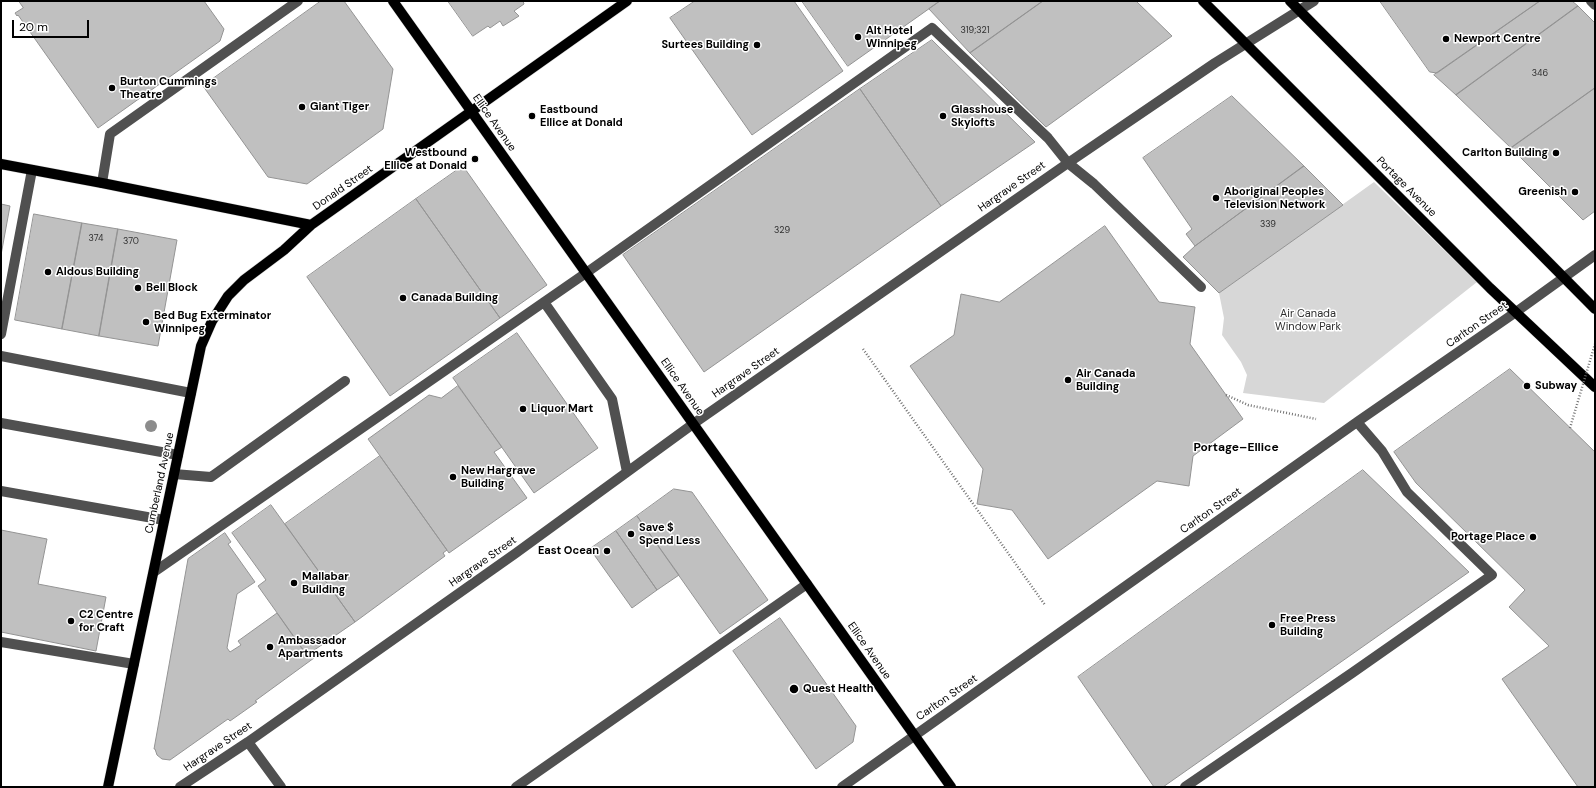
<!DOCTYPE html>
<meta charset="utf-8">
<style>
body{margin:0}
#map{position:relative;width:1596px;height:788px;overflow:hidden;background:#fff;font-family:"DM Sans",sans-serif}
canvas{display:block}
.frame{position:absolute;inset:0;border:2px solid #000;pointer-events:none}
.scale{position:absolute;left:12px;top:20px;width:77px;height:18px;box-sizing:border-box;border:2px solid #000;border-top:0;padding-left:5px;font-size:12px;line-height:14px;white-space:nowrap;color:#000;-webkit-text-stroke:3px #fff;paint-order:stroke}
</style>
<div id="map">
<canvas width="1596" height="788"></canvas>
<div class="frame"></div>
<div class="scale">20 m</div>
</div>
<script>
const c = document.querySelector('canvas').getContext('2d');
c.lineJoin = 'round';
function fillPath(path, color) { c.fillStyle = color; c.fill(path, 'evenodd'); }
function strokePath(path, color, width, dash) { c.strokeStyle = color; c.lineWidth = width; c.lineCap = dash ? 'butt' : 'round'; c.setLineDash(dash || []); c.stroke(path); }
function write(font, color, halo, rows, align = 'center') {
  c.font = font + ' "DM Sans",sans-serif'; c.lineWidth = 3; c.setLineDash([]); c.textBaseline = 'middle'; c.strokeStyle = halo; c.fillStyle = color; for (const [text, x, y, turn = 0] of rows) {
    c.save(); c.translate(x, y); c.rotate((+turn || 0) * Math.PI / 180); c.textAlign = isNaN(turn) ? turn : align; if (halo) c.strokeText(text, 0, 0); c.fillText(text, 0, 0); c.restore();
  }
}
fillPath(new Path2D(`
 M 1374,182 L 1477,282 L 1324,403 L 1243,393 L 1247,375 L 1241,362 L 1222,335 L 1224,318 L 1219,293 Z`), '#d7d7d7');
const building = new Path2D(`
 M 19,1 L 204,1 L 224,29 L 220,41 L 98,128 L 18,15 L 17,16 L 15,13 L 23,8 Z
 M 321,1 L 344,1 L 393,69 L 383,129 L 307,184 L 268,177 L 203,86 Z
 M 448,1 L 523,1 L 524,4 L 514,11 L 519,16 L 503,26 L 500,21 L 490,28 L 488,26 L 473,36 Z
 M 695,1 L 794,1 L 843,71 L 752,135 L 670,18 Z
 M 802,1 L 940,1 L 848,66 Z
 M 940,1 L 1043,1 L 970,53 L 929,9 Z
 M 1043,1 L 1136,1 L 1172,36 L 1046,127 L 970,53 Z
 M 1380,1 L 1540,1 L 1437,73 L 1430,72 Z
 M 1540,1 L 1572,1 L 1578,6 L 1456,95 L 1434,75 Z
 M 1578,6 L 1595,23 L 1595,88 L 1511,148 L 1456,95 Z
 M 932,40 L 1035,142 L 941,206 L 860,89 Z
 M 1595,88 L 1595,211 L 1583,220 L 1511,148 Z
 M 860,89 L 941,206 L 704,372 L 623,255 Z
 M 1232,96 L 1304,166 L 1195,246 L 1186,234 L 1192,229 L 1143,158 Z
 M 463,166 L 547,285 L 500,318 L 416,199 Z
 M 1304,166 L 1343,205 L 1219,293 L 1183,257 L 1195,246 Z
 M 416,199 L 500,318 L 390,396 L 307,277 Z
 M 1,204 L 10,206 L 1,255 Z
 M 34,214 L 82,223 L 62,329 L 15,320 Z
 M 82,223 L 118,229 L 99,336 L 62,329 Z
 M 1105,226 L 1159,302 L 1195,307 L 1190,344 L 1243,419 L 1193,456 L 1189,486 L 1157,481 L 1048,559 L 1012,510 L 977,504 L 983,469 L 910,366 L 954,335 L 961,294 L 999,302 Z
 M 118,229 L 177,240 L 158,346 L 99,336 Z
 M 517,333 L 598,448 L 534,493 L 453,378 Z
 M 1510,369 L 1595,452 L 1595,787 L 1578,787 L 1502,679 L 1549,646 L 1509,607 L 1525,590 L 1416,483 L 1394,452 Z
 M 458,386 L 502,447 L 494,452 L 527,498 L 449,553 L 368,439 L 429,395 L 441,398 Z
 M 380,456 L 447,550 L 443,553 L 445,556 L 355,622 L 285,524 Z
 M 1363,470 L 1469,572 L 1163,787 L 1154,787 L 1078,677 Z
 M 674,489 L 692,492 L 768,600 L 720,634 L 637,516 Z
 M 271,505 L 355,622 L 307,655 L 258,586 L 266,580 L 232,533 Z
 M 637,516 L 679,575 L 657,590 L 616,531 Z
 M 1,530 L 47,539 L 38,584 L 106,597 L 96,651 L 1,632 Z
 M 616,531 L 657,590 L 632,608 L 590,549 Z
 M 225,533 L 231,542 L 228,544 L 255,582 L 237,594 L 227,648 L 230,652 L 241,645 L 238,641 L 277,613 L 305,653 L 308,651 L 314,658 L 255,701 L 257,702 L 230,721 L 228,719 L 170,760 L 162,759 L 157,755 L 155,749 L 154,749 L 188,559 Z
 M 780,618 L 856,726 L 853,742 L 816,769 L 733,651 Z`);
fillPath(building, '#c0c0c0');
strokePath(building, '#949494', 1);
const major = new Path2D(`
 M 393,1 L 951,787
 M 1203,1 L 1490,288 L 1595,387
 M 1290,1 L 1595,309
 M 1,164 L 102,183 L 311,225
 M 108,787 L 201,346 L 212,321 L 228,296 L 244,280 L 284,250 L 311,225 L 627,1`);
strokePath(major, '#dbdbdb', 11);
strokePath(new Path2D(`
 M 863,349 L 1045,605
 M 1226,395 L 1248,405 L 1316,419`), '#727272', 2.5, [1, 2]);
strokePath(new Path2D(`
 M 1591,1 L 1595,5
 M 102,183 L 110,134 L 298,1
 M 544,302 L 612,399 L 627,472
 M 1,334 L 32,170
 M 1,356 L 191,393
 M 1,423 L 178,455
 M 174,474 L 211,477 L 345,381
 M 1,491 L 164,520
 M 154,572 L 586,273 L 932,28 L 1048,138 L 1068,163 L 1094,184 L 1201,287
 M 1,642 L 134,664
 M 248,742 L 281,787
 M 180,787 L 248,742 L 516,553 L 693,424 L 1068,163 L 1215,63 L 1314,1
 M 516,787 L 807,584
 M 842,787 L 1357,422 L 1516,312 L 1595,255
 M 1185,787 L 1352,673 L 1492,575 L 1407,492 L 1382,451 L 1357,422`), '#505050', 10);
strokePath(major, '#000', 10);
strokePath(new Path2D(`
 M 1570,428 L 1595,344`), '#727272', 2.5, [1, 2]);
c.fillStyle = '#8c8c8c';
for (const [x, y] of [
 [151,426]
]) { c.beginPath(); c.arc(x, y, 6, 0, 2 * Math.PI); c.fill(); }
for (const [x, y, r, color] of [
 [858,37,4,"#000"],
 [1446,39,4,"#000"],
 [757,45,4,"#000"],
 [112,88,4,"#000"],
 [302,107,4,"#000"],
 [532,116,4,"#000"],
 [943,116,4,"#000"],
 [1556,153,4,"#000"],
 [475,159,4,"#000"],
 [1575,192,4,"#000"],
 [1216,198,4,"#000"],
 [48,272,4,"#000"],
 [138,288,4,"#000"],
 [403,298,4,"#000"],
 [146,322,4,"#000"],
 [1068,380,4,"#000"],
 [1527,386,4,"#000"],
 [523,409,4,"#000"],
 [453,477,4,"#000"],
 [631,534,4,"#000"],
 [1533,537,4,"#000"],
 [607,551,4,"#000"],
 [294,583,4,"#000"],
 [71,621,4,"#000"],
 [1272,625,4,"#000"],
 [270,647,4,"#000"],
 [794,689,5,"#000"]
]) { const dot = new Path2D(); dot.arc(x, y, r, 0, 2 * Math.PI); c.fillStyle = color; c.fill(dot); strokePath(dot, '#fff', 1.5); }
write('9px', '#303030', null, [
 ["319;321",975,31],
 ["346",1540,74],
 ["339",1268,225],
 ["329",782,231],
 ["374",96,239],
 ["370",131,242]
]);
write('bold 11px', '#000', '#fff', [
 ["Alt Hotel",866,31],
 ["Winnipeg",866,44],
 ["Newport Centre",1454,39],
 ["Surtees Building",749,45,"right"],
 ["Burton Cummings",120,82],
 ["Theatre",120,95],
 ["Giant Tiger",310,107],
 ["Eastbound",540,110],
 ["Ellice at Donald",540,123],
 ["Glasshouse",951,110],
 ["Skylofts",951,123],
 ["Westbound",467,153,"right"],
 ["Ellice at Donald",467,166,"right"],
 ["Carlton Building",1548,153,"right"],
 ["Aboriginal Peoples",1224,192],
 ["Television Network",1224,205],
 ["Greenish",1567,192,"right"],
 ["Aldous Building",56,272],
 ["Bell Block",146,288],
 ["Canada Building",411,298],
 ["Bed Bug Exterminator",154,316],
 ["Winnipeg",154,329],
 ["Air Canada",1076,374],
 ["Building",1076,387],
 ["Subway",1535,386],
 ["Liquor Mart",531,409],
 ["New Hargrave",461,471],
 ["Building",461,484],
 ["Save $",639,528],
 ["Spend Less",639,541],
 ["Portage Place",1525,537,"right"],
 ["East Ocean",599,551,"right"],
 ["Mallabar",302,577],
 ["Building",302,590],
 ["C2 Centre",79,615],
 ["for Craft",79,628],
 ["Free Press",1280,619],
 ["Building",1280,632],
 ["Ambassador",278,641],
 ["Apartments",278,654],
 ["Quest Health",803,689]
], 'left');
write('11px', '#000', '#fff', [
 ["Ellice Avenue",494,123,55],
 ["Hargrave Street",1012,187,-35],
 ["Portage Avenue",1406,187,45],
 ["Donald Street",343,188,-35],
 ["Carlton Street",1477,325,-35],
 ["Hargrave Street",746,373,-35],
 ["Ellice Avenue",682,387,55],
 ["Cumberland Avenue",160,483,-78],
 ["Carlton Street",1211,511,-35],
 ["Hargrave Street",483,562,-35],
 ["Ellice Avenue",869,651,55],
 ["Carlton Street",947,698,-35],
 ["Hargrave Street",218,747,-34]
]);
write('11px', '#2e2e2e', '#fff', [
 ["Air Canada",1308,314],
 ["Window Park",1308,327]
]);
write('bold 12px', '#000', '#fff', [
 ["Portage–Ellice",1236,448]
]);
</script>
